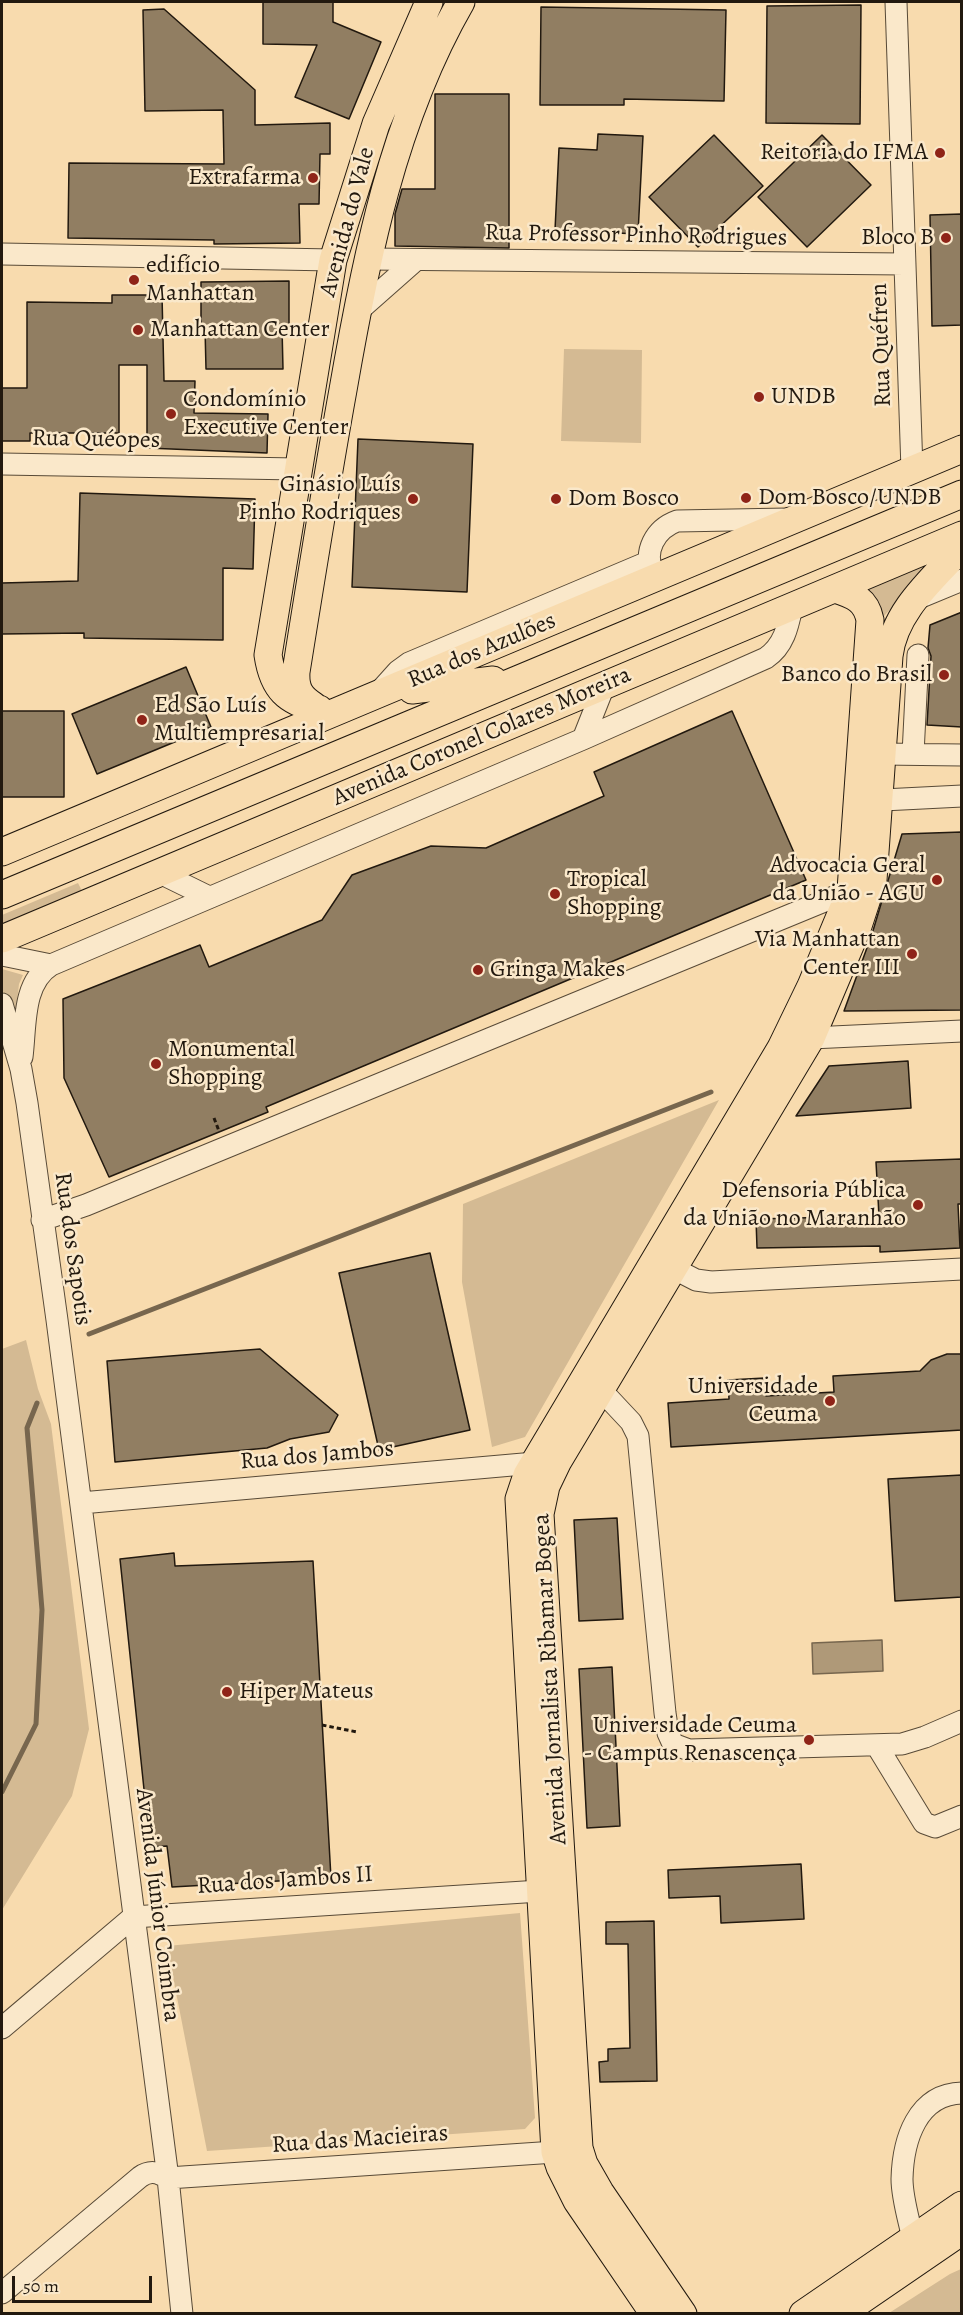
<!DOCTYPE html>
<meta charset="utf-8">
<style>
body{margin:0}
#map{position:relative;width:963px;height:2315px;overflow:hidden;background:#f8dbae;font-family:Alegreya,serif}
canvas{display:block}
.frame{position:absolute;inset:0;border:3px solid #22190f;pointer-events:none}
.scale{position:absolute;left:12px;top:2276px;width:140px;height:27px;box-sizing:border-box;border:3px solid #22190f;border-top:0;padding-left:8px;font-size:18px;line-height:21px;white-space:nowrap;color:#22190f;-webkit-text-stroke:4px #fae8ca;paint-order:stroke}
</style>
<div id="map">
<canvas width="963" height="2315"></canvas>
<div class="frame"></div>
<div class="scale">50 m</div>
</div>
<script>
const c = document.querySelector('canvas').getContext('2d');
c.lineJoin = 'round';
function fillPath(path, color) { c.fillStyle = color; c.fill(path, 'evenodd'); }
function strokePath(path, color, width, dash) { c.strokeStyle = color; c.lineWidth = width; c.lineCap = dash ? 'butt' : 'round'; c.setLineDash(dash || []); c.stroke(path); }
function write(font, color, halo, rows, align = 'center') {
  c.font = font + ' Alegreya,serif'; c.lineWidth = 5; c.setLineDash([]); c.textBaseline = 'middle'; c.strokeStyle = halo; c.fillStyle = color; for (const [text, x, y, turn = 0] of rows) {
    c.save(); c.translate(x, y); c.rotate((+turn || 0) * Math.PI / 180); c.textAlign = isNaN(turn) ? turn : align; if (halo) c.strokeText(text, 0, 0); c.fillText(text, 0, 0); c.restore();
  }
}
fillPath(new Path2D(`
 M 564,349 L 642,350 L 641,443 L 561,441 Z
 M 940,555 L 884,616 L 878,633 L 864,589 Z
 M 78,883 L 83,893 L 2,927 L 2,915 Z
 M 2,969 L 23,975 L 19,984 L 15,1018 L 2,989 Z
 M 719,1100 L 525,1437 L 492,1447 L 462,1282 L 463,1204 Z
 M 26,1340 L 38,1389 L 51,1424 L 89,1729 L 72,1796 L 2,1910 L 2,1349 Z
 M 520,1913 L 535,2118 L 525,2129 L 207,2151 L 167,1946 Z
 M 961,2269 L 961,2313 L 889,2313 L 950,2274 Z`), '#d4ba93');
const water = new Path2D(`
 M 882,1640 L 883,1671 L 813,1674 L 812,1643 Z`);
fillPath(water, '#af9978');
strokePath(water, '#77664e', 1.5);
strokePath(new Path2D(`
 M 89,1334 L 711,1092
 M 2,1792 L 36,1724 L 42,1610 L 27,1428 L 37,1403`), '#77664e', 5);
const building = new Path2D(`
 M 263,2 L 333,2 L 333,22 L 381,42 L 349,119 L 295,97 L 317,45 L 263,44 Z
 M 861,5 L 860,124 L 766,123 L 767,6 Z
 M 541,7 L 726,10 L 724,101 L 624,99 L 624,105 L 540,105 Z
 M 164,9 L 255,90 L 255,125 L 330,123 L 330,154 L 320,154 L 319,204 L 299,204 L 300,243 L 214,244 L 214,240 L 68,238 L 69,163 L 224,164 L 223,110 L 145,111 L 143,10 Z
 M 435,94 L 509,94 L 509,248 L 395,246 L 395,214 L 402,189 L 435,189 Z
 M 598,134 L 643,136 L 638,234 L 555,230 L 559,148 L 597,150 Z
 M 714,135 L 763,186 L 698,247 L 649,197 Z
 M 822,135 L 871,185 L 807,247 L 758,197 Z
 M 962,214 L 962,325 L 932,326 L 930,215 Z
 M 289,281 L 289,327 L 282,327 L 283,369 L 206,369 L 205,328 L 201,328 L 201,282 Z
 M 112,295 L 162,295 L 164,381 L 195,381 L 194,413 L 268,414 L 267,453 L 147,448 L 147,365 L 119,365 L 119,433 L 30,433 L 30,441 L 2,441 L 2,388 L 27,388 L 27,302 L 112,303 Z
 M 358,439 L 473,444 L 467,592 L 352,587 Z
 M 80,493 L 255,499 L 253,569 L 223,568 L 223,640 L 84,638 L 84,633 L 2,634 L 2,583 L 78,581 Z
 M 962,612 L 962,727 L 927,725 L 931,656 L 928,648 L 930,625 Z
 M 186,667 L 211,727 L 97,774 L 72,714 Z
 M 2,711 L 64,711 L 64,797 L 2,797 Z
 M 732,711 L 806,880 L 266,1107 L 268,1112 L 109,1177 L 64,1078 L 63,999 L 200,945 L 209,967 L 322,920 L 352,875 L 431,846 L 486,848 L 604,796 L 594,772 Z
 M 962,832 L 962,1010 L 844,1011 L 872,934 L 902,834 Z
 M 908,1061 L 911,1108 L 796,1116 L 829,1066 Z
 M 962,1159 L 962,1204 L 958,1204 L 960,1248 L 880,1252 L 880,1246 L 757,1248 L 756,1219 L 879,1216 L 876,1162 Z
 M 430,1253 L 470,1430 L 379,1450 L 339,1273 Z
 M 260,1349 L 338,1415 L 329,1432 L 290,1439 L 267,1448 L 115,1462 L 107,1361 Z
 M 947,1354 L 962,1354 L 962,1430 L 671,1447 L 668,1403 L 729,1399 L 728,1380 L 765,1378 L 766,1396 L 834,1392 L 833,1376 L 920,1371 L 931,1360 Z
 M 962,1475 L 962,1597 L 895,1601 L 888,1479 Z
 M 617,1518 L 623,1619 L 579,1621 L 574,1520 Z
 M 174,1553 L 175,1566 L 313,1561 L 331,1878 L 172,1887 L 167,1846 L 150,1847 L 120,1559 Z
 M 612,1667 L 620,1826 L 587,1828 L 579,1669 Z
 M 801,1864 L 804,1919 L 721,1923 L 720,1896 L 669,1898 L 668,1870 Z
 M 654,1921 L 657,2081 L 600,2082 L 599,2062 L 608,2061 L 608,2049 L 630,2048 L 628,1944 L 606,1944 L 606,1922 Z`);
fillPath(building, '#917e62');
strokePath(building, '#22190f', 1.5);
const minor = new Path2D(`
 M 896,2 L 912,470
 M 2,254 L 333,260
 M 368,259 L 905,264
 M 356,313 L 416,260
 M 2,464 L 298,469
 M 653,572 C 643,552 655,529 677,521 L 787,519
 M 916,599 L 962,580
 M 380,691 L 398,671 L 409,663 L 648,562
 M 583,739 L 604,686
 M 881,754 L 962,755
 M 913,754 L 918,655
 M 863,801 L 962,796
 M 160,873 L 209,897
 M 2,955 L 51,965
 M 2,1004 L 21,1069 L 27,1103 L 57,1320 L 168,2178 L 182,2314
 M 811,1038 L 962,1031
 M 22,1057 C 26,1026 22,983 51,965 L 583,739 L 766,658 C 784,646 788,626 792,607
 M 42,1220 L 86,1205 L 851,890
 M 661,1262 L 696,1280 L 711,1282 L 962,1269
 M 601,1390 L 631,1422 L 638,1436 L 665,1713 L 668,1733 L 673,1744 L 689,1750 L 902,1744 L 925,1737 L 962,1721
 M 81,1503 L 546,1462
 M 877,1746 L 924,1823 L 935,1827 L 962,1816
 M 2,2028 L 133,1917 L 540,1891
 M 913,2239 C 909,2220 902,2198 902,2179 C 903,2140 917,2094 962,2093
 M 2,2293 L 140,2177 C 150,2170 157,2172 168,2178 L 555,2152`);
const major = new Path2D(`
 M 412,690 L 493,680
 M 314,706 C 300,697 295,689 296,672 C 311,578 326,484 343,390 C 366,257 393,120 461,2
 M 319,709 C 287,702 273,689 268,655 L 333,260 L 376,124 L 429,2
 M 2,852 L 962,449
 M 2,895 L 962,494
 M 2,939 L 962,535
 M 654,2314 L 577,2201 L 560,2167 L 555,2152 L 519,1499 L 527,1475 L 781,1048 L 811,986 L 851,890 L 870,620 C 866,599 853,595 835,589
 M 683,2314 L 600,2192 L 584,2164 L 579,2148 L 540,1514 L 546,1486 L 558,1461 L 811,1038 L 857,929 L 873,880 L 889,656 C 894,611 933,579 962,547
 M 803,2314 L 962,2205
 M 841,2314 L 962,2231`);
strokePath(minor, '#584a37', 23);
strokePath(major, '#22190f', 29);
strokePath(new Path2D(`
 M 214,1118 L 219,1131
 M 322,1725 L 357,1732`), '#22190f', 3, [4.5, 3]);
strokePath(minor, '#fae8ca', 21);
strokePath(major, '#f8dbae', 27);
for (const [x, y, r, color] of [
 [940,153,6,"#8f2418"],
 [313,178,6,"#8f2418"],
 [946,238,6,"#8f2418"],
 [134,280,6,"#8f2418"],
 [138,330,6,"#8f2418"],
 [759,397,6,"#8f2418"],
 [171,414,6,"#8f2418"],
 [746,498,6,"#8f2418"],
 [413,499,6,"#8f2418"],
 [556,499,6,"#8f2418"],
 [944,675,6,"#8f2418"],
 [142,720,6,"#8f2418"],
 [937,880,6,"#8f2418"],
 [555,894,6,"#8f2418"],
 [912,954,6,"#8f2418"],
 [478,970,6,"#8f2418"],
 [156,1064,6,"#8f2418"],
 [918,1205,6,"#8f2418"],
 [830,1401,6,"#8f2418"],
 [227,1692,6,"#8f2418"],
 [809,1740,6,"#8f2418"]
]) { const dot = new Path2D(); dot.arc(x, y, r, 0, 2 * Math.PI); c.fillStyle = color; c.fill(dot); strokePath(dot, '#fae8ca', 2); }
write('24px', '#22190f', '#fae8ca', [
 ["Reitoria do IFMA",928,153,"right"],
 ["Extrafarma",301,178,"right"],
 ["Bloco B",934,238,"right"],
 ["edifício",146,266],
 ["Manhattan",146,294],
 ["Manhattan Center",150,330],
 ["UNDB",771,397],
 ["Condomínio",183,400],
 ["Executive Center",183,428],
 ["Ginásio Luís",401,485,"right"],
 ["Pinho Rodriques",401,513,"right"],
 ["Dom Bosco/UNDB",758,498],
 ["Dom Bosco",568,499],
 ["Banco do Brasil",932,675,"right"],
 ["Ed São Luís",154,706],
 ["Multiempresarial",154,734],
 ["Advocacia Geral",925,866,"right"],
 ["da União - AGU",925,894,"right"],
 ["Tropical",567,880],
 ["Shopping",567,908],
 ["Via Manhattan",900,940,"right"],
 ["Center III",900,968,"right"],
 ["Gringa Makes",490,970],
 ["Monumental",168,1050],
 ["Shopping",168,1078],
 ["Defensoria Pública",906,1191,"right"],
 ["da União no Maranhão",906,1219,"right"],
 ["Universidade",818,1387,"right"],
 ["Ceuma",818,1415,"right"],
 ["Hiper Mateus",239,1692],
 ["Universidade Ceuma",797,1726,"right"],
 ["- Campus Renascença",797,1754,"right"]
], 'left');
write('24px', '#22190f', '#fae8ca', [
 ["Avenida do Vale",348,222,-75],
 ["Rua Professor Pinho Rodrigues",636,236,1],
 ["Rua Quéfren",882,345,-92],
 ["Rua Quéopes",96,440,1],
 ["Rua dos Azulões",482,651,-23],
 ["Avenida Coronel Colares Moreira",482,737,-23],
 ["Rua dos Sapotis",72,1249,82],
 ["Rua dos Jambos",317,1456,-5],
 ["Avenida Jornalista Ribamar Bogea",551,1679,-93],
 ["Rua dos Jambos II",285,1881,-4],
 ["Avenida Júnior Coimbra",157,1905,83],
 ["Rua das Macieiras",360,2140,-4]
]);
</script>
